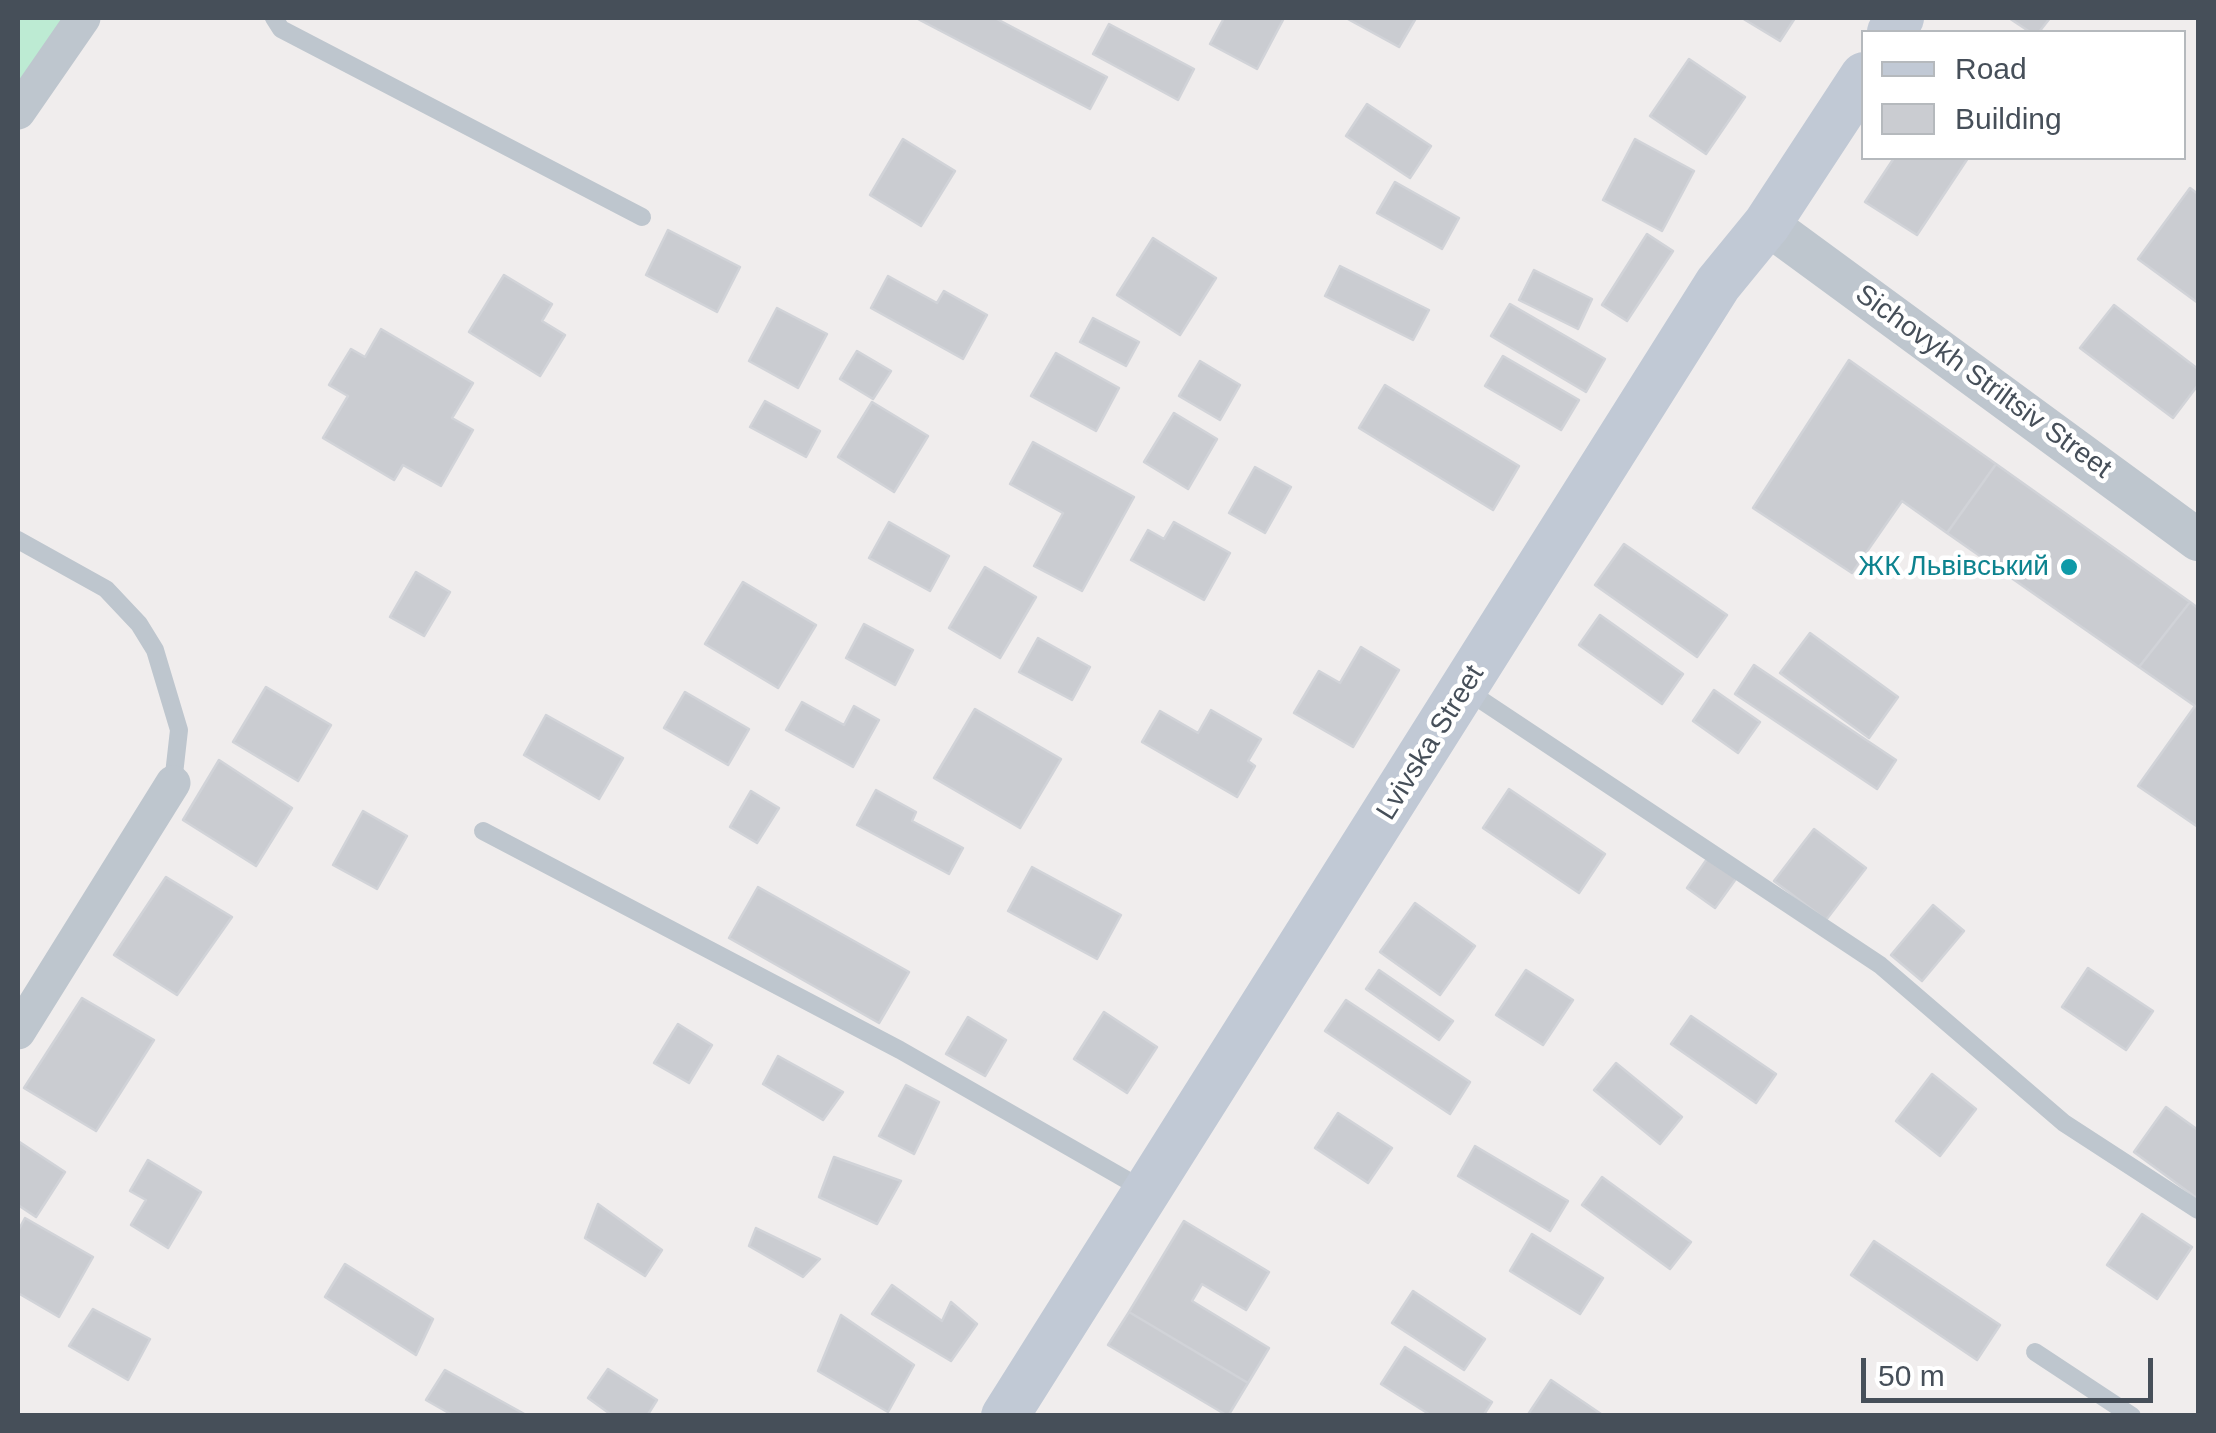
<!DOCTYPE html>
<meta charset="utf-8">
<style>
body{margin:0}
#map{position:relative;width:2216px;height:1433px;overflow:hidden;background:#f0eded;font-family:Arial,sans-serif}
canvas{display:block}
.frame{position:absolute;inset:0;border:20px solid #464f59;pointer-events:none}
.legend{position:absolute;left:1861px;top:30px;width:325px;height:130px;box-sizing:border-box;background:#fff;border:2px solid #b5b9bd;margin:0;padding:12px 18px;list-style:none;font-size:30px;color:#464f59}
.legend li{display:flex;align-items:center;gap:20px;height:50px}
.legend b{width:50px;border:2px solid #b5b9bd}
.scale{position:absolute;left:1861px;top:1358px;width:292px;height:45px;box-sizing:border-box;border:5px solid #464f59;border-top:0;padding-left:12px;font-size:30px;line-height:35px;white-space:nowrap;color:#464f59;-webkit-text-stroke:8px #fff;paint-order:stroke}
</style>
<div id="map">
<canvas width="2216" height="1433"></canvas>
<div class="frame"></div>
<ul class="legend">
<li><b style="height:12px;background:#c1c9d5"></b>Road</li>
<li><b style="height:28px;background:#caccd1"></b>Building</li>
</ul>
<div class="scale">50 m</div>
</div>
<script>
const c = document.querySelector('canvas').getContext('2d');
c.lineJoin = 'round';
function fillPath(path, color) { c.fillStyle = color; c.fill(path, 'evenodd'); }
function strokePath(path, color, width, dash) { c.strokeStyle = color; c.lineWidth = width; c.lineCap = dash ? 'butt' : 'round'; c.setLineDash(dash || []); c.stroke(path); }
function write(font, color, halo, rows, align = 'center') {
  c.font = font + ' Arial,sans-serif'; c.lineWidth = 9; c.setLineDash([]); c.textBaseline = 'middle'; c.strokeStyle = halo; c.fillStyle = color; for (const [text, x, y, turn = 0] of rows) {
    c.save(); c.translate(x, y); c.rotate((+turn || 0) * Math.PI / 180); c.textAlign = isNaN(turn) ? turn : align; if (halo) c.strokeText(text, 0, 0); c.fillText(text, 0, 0); c.restore();
  }
}
fillPath(new Path2D(`
 M 18,18 L 67,18 L 18,87 Z`), '#bdebd3');
const building = new Path2D(`
 M 916,18 L 995,18 L 1107,77 L 1090,109 Z
 M 1224,18 L 1284,18 L 1257,69 L 1210,44 Z
 M 1346,18 L 1416,18 L 1399,47 Z
 M 1742,18 L 1795,18 L 1780,41 Z
 M 2009,18 L 2050,18 L 2039,32 L 2030,32 Z
 M 1109,24 L 1194,69 L 1178,100 L 1093,54 Z
 M 1689,59 L 1745,97 L 1706,154 L 1650,116 Z
 M 1367,104 L 1431,146 L 1410,178 L 1346,136 Z
 M 903,139 L 955,171 L 921,226 L 870,195 Z
 M 1635,139 L 1694,171 L 1662,231 L 1603,200 Z
 M 1894,158 L 1968,158 L 1917,235 L 1865,202 Z
 M 1395,182 L 1459,218 L 1442,249 L 1377,213 Z
 M 2190,188 L 2198,194 L 2198,303 L 2138,259 Z
 M 668,230 L 740,267 L 717,312 L 646,275 Z
 M 1647,234 L 1673,251 L 1627,321 L 1602,305 Z
 M 1153,238 L 1216,278 L 1180,335 L 1117,295 Z
 M 1340,266 L 1429,310 L 1413,340 L 1325,296 Z
 M 1534,270 L 1592,299 L 1578,329 L 1519,300 Z
 M 504,275 L 552,304 L 542,321 L 565,335 L 540,376 L 469,332 Z
 M 888,276 L 937,303 L 944,291 L 987,315 L 963,359 L 871,308 Z
 M 1510,304 L 1605,359 L 1586,392 L 1491,336 Z
 M 2114,305 L 2198,369 L 2198,385 L 2173,418 L 2080,348 Z
 M 777,308 L 827,334 L 798,388 L 749,361 Z
 M 1093,318 L 1139,342 L 1126,366 L 1080,342 Z
 M 381,329 L 473,383 L 452,418 L 473,430 L 441,486 L 403,465 L 394,480 L 323,438 L 348,396 L 329,385 L 351,349 L 365,357 Z
 M 857,351 L 891,371 L 873,399 L 840,379 Z
 M 1056,353 L 1119,388 L 1096,431 L 1031,396 Z
 M 1503,356 L 1579,400 L 1561,430 L 1485,386 Z
 M 1849,360 L 1996,464 L 1947,533 L 1902,501 L 1852,573 L 1753,508 Z
 M 1200,361 L 1240,385 L 1220,420 L 1179,396 Z
 M 1385,385 L 1519,466 L 1493,510 L 1359,428 Z
 M 765,401 L 820,431 L 806,457 L 750,427 Z
 M 872,402 L 928,436 L 894,492 L 838,457 Z
 M 1174,413 L 1217,439 L 1188,489 L 1144,462 Z
 M 1033,442 L 1134,497 L 1082,591 L 1034,566 L 1063,513 L 1010,484 Z
 M 1996,464 L 2190,602 L 2139,667 L 1947,533 Z
 M 1255,467 L 1291,487 L 1265,533 L 1229,513 Z
 M 889,522 L 949,556 L 930,591 L 869,558 Z
 M 1174,522 L 1230,553 L 1204,600 L 1131,560 L 1148,530 L 1164,539 Z
 M 1624,544 L 1727,615 L 1697,657 L 1595,585 Z
 M 985,567 L 1036,597 L 1000,658 L 949,628 Z
 M 416,572 L 450,592 L 424,636 L 390,617 Z
 M 743,582 L 816,625 L 778,688 L 705,644 Z
 M 2190,602 L 2198,608 L 2198,827 L 2138,786 L 2195,706 L 2139,667 Z
 M 1600,615 L 1683,674 L 1662,704 L 1579,645 Z
 M 864,624 L 913,650 L 895,685 L 846,658 Z
 M 1810,633 L 1898,697 L 1869,738 L 1780,673 Z
 M 1038,638 L 1090,667 L 1072,700 L 1019,672 Z
 M 1361,647 L 1399,670 L 1353,747 L 1294,713 L 1319,671 L 1340,683 Z
 M 1754,665 L 1896,760 L 1877,789 L 1735,694 Z
 M 266,687 L 331,725 L 298,781 L 233,742 Z
 M 1714,690 L 1760,722 L 1738,753 L 1693,721 Z
 M 685,692 L 749,729 L 728,765 L 664,728 Z
 M 802,702 L 844,725 L 854,706 L 879,720 L 853,767 L 786,730 Z
 M 975,709 L 1061,759 L 1020,828 L 934,778 Z
 M 1211,710 L 1261,739 L 1248,761 L 1255,766 L 1237,797 L 1142,742 L 1160,711 L 1198,733 Z
 M 546,715 L 623,758 L 599,799 L 524,755 Z
 M 219,760 L 292,808 L 256,866 L 183,820 Z
 M 1509,789 L 1605,854 L 1579,893 L 1483,828 Z
 M 876,790 L 916,812 L 912,821 L 963,848 L 949,874 L 857,825 Z
 M 751,791 L 779,808 L 757,843 L 730,827 Z
 M 363,811 L 407,836 L 377,889 L 333,865 Z
 M 1814,829 L 1866,868 L 1826,920 L 1774,881 Z
 M 1709,856 L 1738,876 L 1715,908 L 1687,888 Z
 M 1032,867 L 1121,915 L 1097,959 L 1008,911 Z
 M 166,877 L 232,917 L 177,995 L 114,955 Z
 M 758,887 L 909,972 L 879,1023 L 729,938 Z
 M 1415,903 L 1475,946 L 1440,995 L 1380,952 Z
 M 1933,905 L 1964,931 L 1922,981 L 1891,955 Z
 M 2088,968 L 2153,1011 L 2126,1050 L 2062,1007 Z
 M 1379,970 L 1453,1021 L 1439,1040 L 1366,989 Z
 M 1526,970 L 1573,1000 L 1543,1045 L 1496,1015 Z
 M 82,998 L 154,1040 L 96,1131 L 24,1088 Z
 M 1346,1000 L 1470,1082 L 1450,1114 L 1325,1031 Z
 M 1104,1012 L 1157,1047 L 1127,1093 L 1074,1059 Z
 M 1691,1016 L 1776,1074 L 1756,1103 L 1671,1044 Z
 M 968,1017 L 1006,1040 L 985,1076 L 946,1054 Z
 M 678,1024 L 712,1045 L 689,1083 L 654,1063 Z
 M 778,1056 L 843,1092 L 823,1120 L 763,1084 Z
 M 1616,1063 L 1682,1117 L 1660,1144 L 1594,1090 Z
 M 1932,1074 L 1976,1109 L 1940,1156 L 1896,1121 Z
 M 906,1085 L 939,1102 L 914,1154 L 879,1136 Z
 M 2166,1107 L 2198,1130 L 2198,1199 L 2134,1152 Z
 M 1338,1113 L 1392,1148 L 1368,1183 L 1315,1148 Z
 M 18,1141 L 65,1172 L 36,1217 L 18,1205 Z
 M 1475,1146 L 1568,1201 L 1550,1231 L 1458,1176 Z
 M 834,1157 L 901,1181 L 877,1224 L 819,1197 Z
 M 148,1160 L 201,1192 L 168,1248 L 131,1225 L 146,1200 L 130,1191 Z
 M 1602,1177 L 1691,1242 L 1670,1269 L 1582,1205 Z
 M 598,1204 L 662,1250 L 645,1276 L 585,1238 Z
 M 2142,1214 L 2192,1247 L 2157,1299 L 2107,1265 Z
 M 25,1218 L 93,1257 L 59,1317 L 18,1293 L 18,1231 Z
 M 1184,1221 L 1269,1272 L 1246,1310 L 1202,1284 L 1192,1301 L 1269,1348 L 1248,1383 L 1129,1312 Z
 M 756,1228 L 820,1259 L 803,1277 L 749,1246 Z
 M 1532,1234 L 1603,1278 L 1580,1314 L 1510,1271 Z
 M 1874,1241 L 2000,1325 L 1977,1360 L 1851,1275 Z
 M 345,1264 L 433,1319 L 416,1355 L 325,1297 Z
 M 892,1285 L 942,1321 L 951,1302 L 977,1324 L 951,1361 L 872,1314 Z
 M 1413,1291 L 1485,1339 L 1464,1370 L 1392,1323 Z
 M 93,1309 L 150,1339 L 128,1380 L 69,1346 Z
 M 1129,1312 L 1248,1383 L 1228,1416 L 1108,1345 Z
 M 841,1315 L 914,1365 L 888,1412 L 818,1371 Z
 M 1405,1347 L 1492,1402 L 1483,1416 L 1432,1416 L 1381,1384 Z
 M 608,1369 L 657,1400 L 647,1416 L 613,1416 L 588,1398 Z
 M 445,1370 L 528,1416 L 454,1416 L 426,1400 Z
 M 1551,1380 L 1604,1416 L 1527,1416 Z`);
fillPath(building, '#caccd1');
strokePath(building, '#d1d3d8', 2.5);
strokePath(new Path2D(`
 M 274,18 L 281,29 L 642,217
 M 18,540 L 106,589 L 139,624 L 155,650 L 179,730 L 173,783
 M 1466,690 L 1880,965 L 2064,1123 L 2198,1210
 M 483,831 L 900,1050 L 1146,1191
 M 2035,1352 L 2132,1416`), '#bec6ce', 18);
strokePath(new Path2D(`
 M 18,112 L 83,18
 M 18,1032 L 173,783`), '#bec6ce', 35);
strokePath(new Path2D(`
 M 1767,224 L 2198,540`), '#bec6ce', 42);
strokePath(new Path2D(`
 M 1891,32 L 1900,18
 M 1005,1416 L 1718,284 L 1767,224 L 1864,76`), '#c1c9d5', 48);
for (const [x, y, r, color] of [
 [2069,567,10,"#0f9aa8"]
]) { const dot = new Path2D(); dot.arc(x, y, r, 0, 2 * Math.PI); c.fillStyle = color; c.fill(dot); strokePath(dot, '#fff', 4); }
write('28px', '#464f59', '#fff', [
 ["Sichovykh Striltsiv Street",1983,382,36],
 ["Lvivska Street",1431,743,-58]
]);
write('28px', '#0d838f', '#fff', [
 ["ЖК Львівський",2049,567]
], 'right');
</script>
